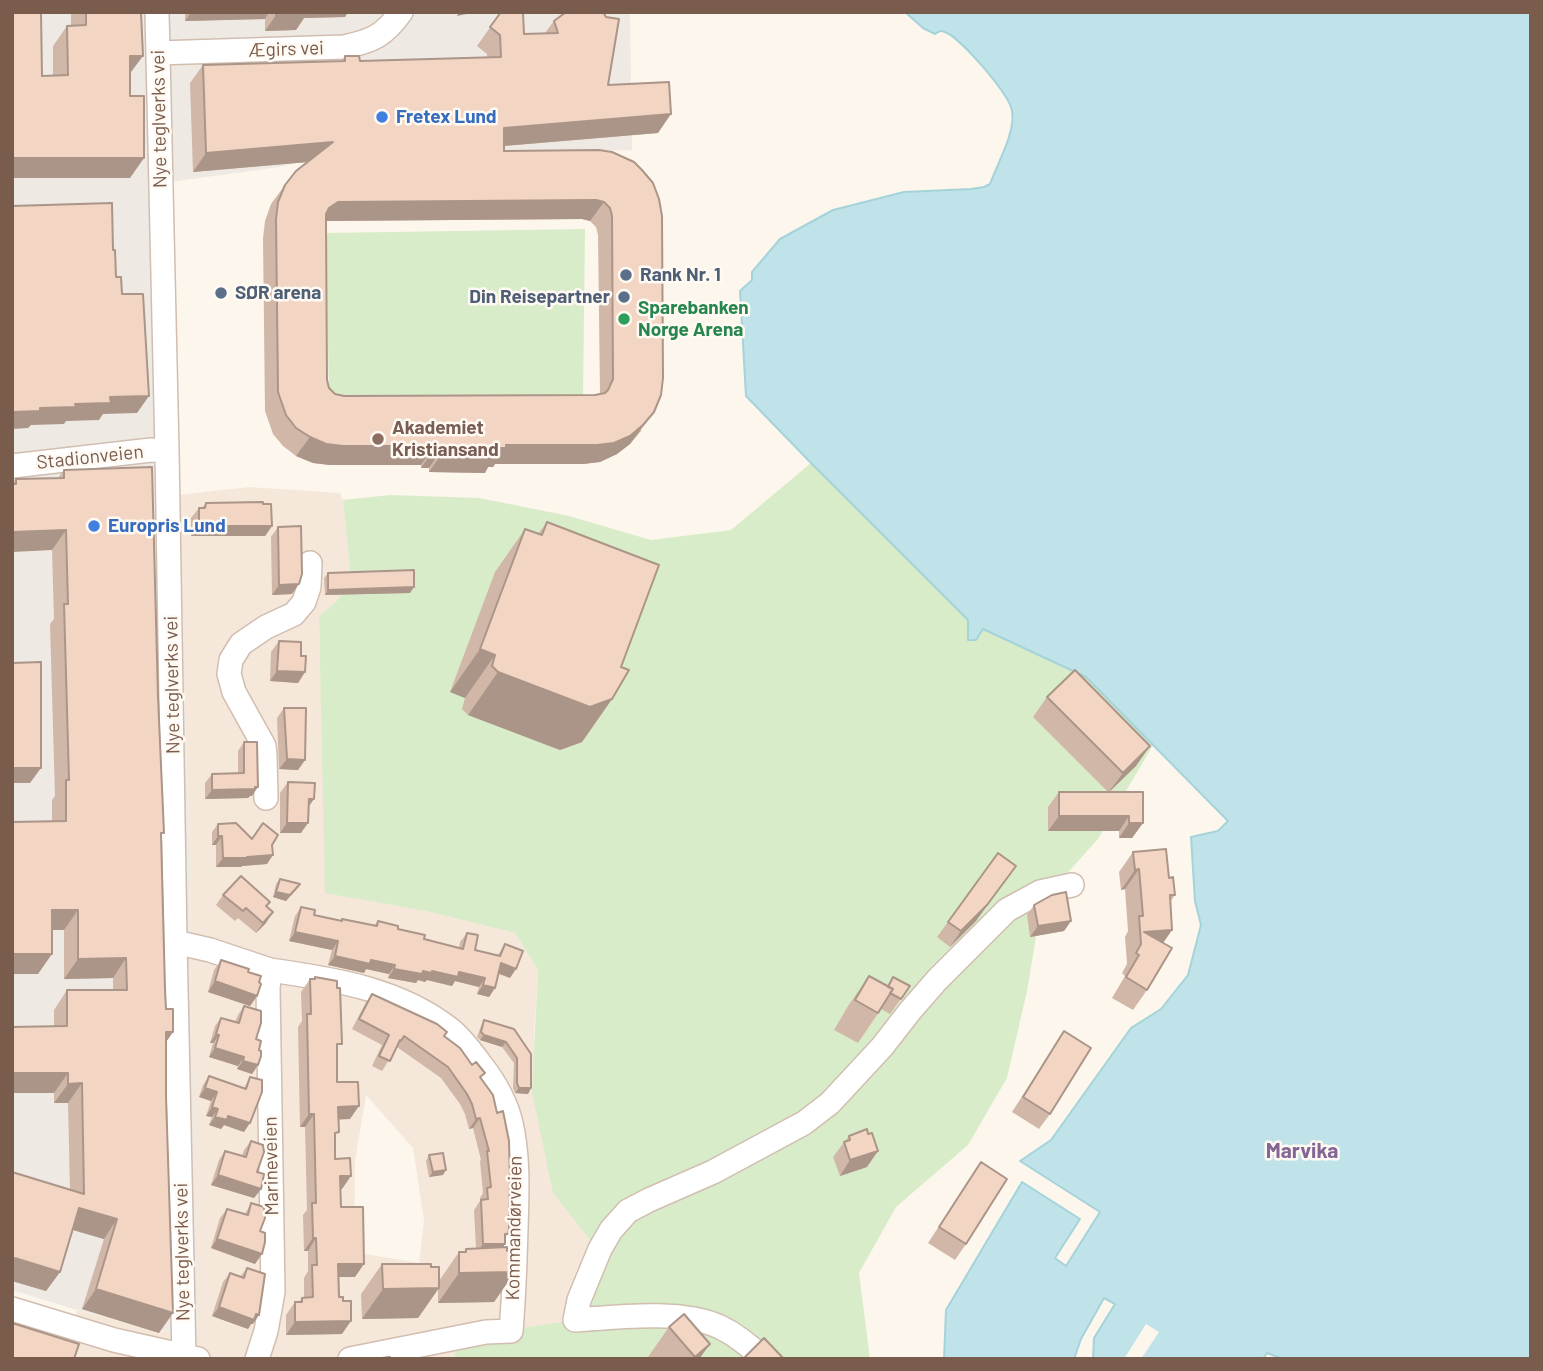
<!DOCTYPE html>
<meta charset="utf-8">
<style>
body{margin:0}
#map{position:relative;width:1543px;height:1371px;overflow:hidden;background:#fdf6ec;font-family:Barlow,sans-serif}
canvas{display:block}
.frame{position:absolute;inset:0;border:14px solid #7a5c4d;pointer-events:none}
</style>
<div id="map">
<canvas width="1543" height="1371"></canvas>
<div class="frame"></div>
</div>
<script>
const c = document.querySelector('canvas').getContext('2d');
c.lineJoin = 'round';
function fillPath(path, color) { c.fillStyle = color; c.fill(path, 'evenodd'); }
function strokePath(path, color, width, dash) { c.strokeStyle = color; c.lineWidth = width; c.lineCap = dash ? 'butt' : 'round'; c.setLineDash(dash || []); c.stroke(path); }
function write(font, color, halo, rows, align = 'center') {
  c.font = font + ' Barlow,sans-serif'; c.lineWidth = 5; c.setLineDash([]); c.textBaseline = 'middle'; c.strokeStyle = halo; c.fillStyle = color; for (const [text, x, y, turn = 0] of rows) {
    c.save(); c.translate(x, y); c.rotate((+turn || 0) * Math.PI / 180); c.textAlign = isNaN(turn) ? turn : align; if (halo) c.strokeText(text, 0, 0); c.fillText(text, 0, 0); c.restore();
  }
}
fillPath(new Path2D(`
 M 249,487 L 340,493 L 343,500 L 351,580 L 337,601 L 319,616 L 324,799 L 426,911 L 515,933 L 538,970 L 534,1036 L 553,1193 L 608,1263 L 583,1319 L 457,1344 L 454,1359 L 70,1359 L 77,1310 L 198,1339 L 190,956 L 191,867 L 180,589 L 178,495 ZM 366,1095 L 413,1148 L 424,1221 L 419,1263 L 354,1252 L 355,1161 Z`), '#f5e8da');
fillPath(new Path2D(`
 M 12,12 L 630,12 L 632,150 L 319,158 L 279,167 L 163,183 L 191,867 L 190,956 L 199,1339 L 77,1310 L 12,1290 Z`), '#efe9e4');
fillPath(new Path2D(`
 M 585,229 L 583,398 L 329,401 L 326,233 Z
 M 811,463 L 968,620 L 1086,677 L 1153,745 L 1098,839 L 1042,901 L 1027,991 L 1007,1078 L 968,1145 L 896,1207 L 859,1273 L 870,1359 L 773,1359 L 764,1350 L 741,1355 L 741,1359 L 454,1359 L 457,1344 L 493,1332 L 583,1319 L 608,1263 L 553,1193 L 532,1092 L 538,970 L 515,933 L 426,911 L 325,893 L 319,616 L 337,601 L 351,580 L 343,500 L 390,495 L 479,498 L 569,516 L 651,540 L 731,530 Z`), '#d8ecc9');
const water = new Path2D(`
 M 905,12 L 1531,12 L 1531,1359 L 1283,1359 L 1267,1353 L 1263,1359 L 1093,1359 L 1094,1338 L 1115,1304 L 1104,1298 L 1081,1339 L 1074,1359 L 944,1359 L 946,1310 L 1022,1182 L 1080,1219 L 1055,1258 L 1066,1266 L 1100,1212 L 1020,1161 L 1051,1140 L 1131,1028 L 1161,1009 L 1188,975 L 1201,925 L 1195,901 L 1191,837 L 1218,831 L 1228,821 L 1086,677 L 983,629 L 976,640 L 968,640 L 968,620 L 811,463 L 746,396 L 740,291 L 752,280 L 752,272 L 780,239 L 833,210 L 904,192 L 971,189 L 984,187 L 990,184 C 997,164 1016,132 1012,111 C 1010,95 960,37 945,32 C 940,30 940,31 935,34 L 923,28 Z`);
fillPath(water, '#bfe3e8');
strokePath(water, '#a5d3da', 2);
fillPath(new Path2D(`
 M 1146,1324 L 1159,1332 L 1141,1359 L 1124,1359 Z`), '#fdf6ec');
const minor = new Path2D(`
 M 157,12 L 167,451 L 175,942 L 184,1359
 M 158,53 L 344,47 C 372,41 384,36 401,12
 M 12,466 L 151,450 L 167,451
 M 266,798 L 265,756 L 264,746 L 234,692 L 229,674 L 231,660 L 241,644 L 266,627 L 294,614 L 304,602 L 309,587 L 310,563
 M 175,942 L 210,950 L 270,970 L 268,988 L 273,1292 L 266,1331 L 257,1359
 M 270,970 C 333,979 400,989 451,1030 C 463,1040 473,1054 482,1066 C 495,1083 506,1102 511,1123 C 519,1159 517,1193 516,1229 C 515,1263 514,1297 511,1331 L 486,1332 L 350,1359
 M 12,1309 L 114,1340 L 198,1359
 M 764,1359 C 750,1347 737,1335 720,1327 C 682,1309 617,1317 575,1320 L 579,1300 L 600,1249 L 611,1230 L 628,1211 L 649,1200 L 713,1172 L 804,1123 L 830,1103 L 882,1047 L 910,1011 L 937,980 L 1007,910 L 1040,892 L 1072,885`);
strokePath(minor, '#d1beb0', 26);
strokePath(minor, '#fff', 23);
fillPath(new Path2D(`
 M 71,12 L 141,12 L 130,74 L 130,178 L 12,178 L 42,76 L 53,75 L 53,46 L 67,26 L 71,26 Z
 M 185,12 L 348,12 L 345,17 L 304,18 L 296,30 L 265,31 L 265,19 L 185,21 Z
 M 501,12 L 524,34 L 545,33 L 554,21 L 608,85 L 658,133 L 504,146 L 504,151 L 612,152 L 641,431 L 630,444 L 617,454 L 600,462 L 583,464 L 495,464 L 493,467 L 488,467 L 485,473 L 429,472 L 429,468 L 421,468 L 421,465 L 330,465 L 313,463 L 296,456 L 283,446 L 273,434 L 265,411 L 263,238 L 265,221 L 271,204 L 285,185 L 307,162 L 193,172 L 190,83 L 203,65 L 341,61 L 345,56 L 360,61 L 487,57 L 487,54 L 477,46 ZM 582,219 L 590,221 L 596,227 L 598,235 L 600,394 L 595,395 L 344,396 L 335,394 L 329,388 L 327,380 L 326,221 Z
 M 64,470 L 162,837 L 166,1009 L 173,1032 L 166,1042 L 159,1333 L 82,1309 L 104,1239 L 73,1230 L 60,1272 L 46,1291 L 12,1281 L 12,1172 L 70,1190 L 68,1103 L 54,1103 L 54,1093 L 12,1093 L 12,1027 L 54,1027 L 54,1010 L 67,990 L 113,990 L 113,978 L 64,979 L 64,930 L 52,930 L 38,974 L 52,821 L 52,800 L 55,796 L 50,624 L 54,619 L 52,550 L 12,484 L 16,479 L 58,478 Z
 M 206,503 L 263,504 L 272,526 L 265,536 L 191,536 L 191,518 L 199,508 L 202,508 Z
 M 547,522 L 621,667 L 612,699 L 582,742 L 560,750 L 468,715 L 462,709 L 465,698 L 450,692 L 495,572 L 525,529 L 538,534 Z
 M 278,527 L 292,594 L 272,595 L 271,537 Z
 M 328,573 L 410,593 L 325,595 L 324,578 Z
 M 279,641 L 301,656 L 305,672 L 298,683 L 270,681 L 271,652 Z
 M 1047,697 L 1136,766 L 1109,792 L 1143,823 L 1132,838 L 1119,838 L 1119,831 L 1048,831 L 1048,807 L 1059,792 L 1108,792 L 1033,717 Z
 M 284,708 L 305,760 L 298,770 L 279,769 L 277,718 Z
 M 244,742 L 252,796 L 250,796 L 248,798 L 205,799 L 205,783 L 212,774 L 238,774 L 238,751 Z
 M 288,782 L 309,807 L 301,833 L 280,833 L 280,793 Z
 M 218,824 L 252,839 L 272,845 L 267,864 L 242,866 L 241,867 L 216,867 L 216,845 L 212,845 L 212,832 Z
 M 1133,852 L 1169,878 L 1175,895 L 1170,902 L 1172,930 L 1163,943 L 1147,990 L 1133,1010 L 1112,998 L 1125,976 L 1122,973 L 1127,964 L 1125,937 L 1128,931 L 1125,889 L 1121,890 L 1119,872 Z
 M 998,853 L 976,921 L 950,947 L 937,937 Z
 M 280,879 L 297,889 L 286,901 L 273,897 L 276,884 Z
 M 223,895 L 267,906 L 266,923 L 256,933 L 238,918 L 235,921 L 216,905 Z
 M 1034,905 L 1071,921 L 1064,931 L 1030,937 L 1027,915 Z
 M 301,907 L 314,915 L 341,921 L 342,919 L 374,926 L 378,921 L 424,939 L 459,948 L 460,942 L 467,933 L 475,950 L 498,955 L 505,944 L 510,978 L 499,974 L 495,988 L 489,997 L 477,994 L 479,987 L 455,981 L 452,986 L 427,980 L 425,982 L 418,980 L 416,983 L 388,978 L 389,974 L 366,969 L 364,973 L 328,965 L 332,950 L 289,941 L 295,916 Z
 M 221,960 L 248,972 L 259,982 L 257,996 L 250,1006 L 208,992 L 214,970 Z
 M 869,976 L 887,986 L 893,977 L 910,986 L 890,1014 L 881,1009 L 858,1043 L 834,1030 L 848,1006 Z
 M 315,977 L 337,1051 L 337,1082 L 350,1119 L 339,1119 L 335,1138 L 335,1159 L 342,1189 L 340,1189 L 341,1207 L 355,1277 L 339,1277 L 342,1334 L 286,1335 L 286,1315 L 295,1302 L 299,1302 L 302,1298 L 304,1298 L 304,1278 L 308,1271 L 308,1251 L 304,1251 L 303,1215 L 307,1210 L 305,1127 L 300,1127 L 298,1027 L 302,1021 L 301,992 L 310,979 L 313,979 Z
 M 372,994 L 444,1036 L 481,1078 L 508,1234 L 505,1237 L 505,1244 L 503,1247 L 507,1251 L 515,1272 L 494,1302 L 438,1303 L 438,1289 L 418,1318 L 362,1319 L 361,1294 L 382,1264 L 431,1267 L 439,1281 L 459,1252 L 464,1252 L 466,1249 L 476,1248 L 474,1210 L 480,1201 L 480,1198 L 483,1193 L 480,1161 L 481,1160 L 473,1128 L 469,1129 L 465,1114 L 460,1104 L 441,1078 L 397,1047 L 382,1071 L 372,1066 L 382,1045 L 352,1029 L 365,1004 Z
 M 244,1006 L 259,1050 L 258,1065 L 252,1074 L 237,1069 L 238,1066 L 209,1057 L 213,1043 L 210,1043 L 215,1026 L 221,1018 L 235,1022 L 238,1015 Z
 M 484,1020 L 514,1029 L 531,1088 L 528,1094 L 515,1093 L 513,1088 L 514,1063 L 502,1047 L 480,1040 L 477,1037 L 481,1026 Z
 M 1064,1031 L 1050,1114 L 1039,1129 L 1012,1112 Z
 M 209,1076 L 244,1088 L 250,1077 L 244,1132 L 224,1125 L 221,1129 L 209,1125 L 212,1117 L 206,1116 L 211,1101 L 199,1097 L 203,1085 Z
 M 849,1136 L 867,1167 L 840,1176 L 833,1157 Z
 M 251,1141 L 261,1189 L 254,1198 L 211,1185 L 219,1160 L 225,1151 L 242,1156 L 244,1150 Z
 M 429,1155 L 443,1175 L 429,1177 L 426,1161 Z
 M 981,1162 L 966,1244 L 955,1260 L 928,1243 Z
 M 251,1203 L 260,1231 L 255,1264 L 211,1248 L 220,1218 L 227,1209 L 245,1214 Z
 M 247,1268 L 253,1324 L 251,1324 L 248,1329 L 212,1316 L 223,1282 L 230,1273 L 240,1277 Z
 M 669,1327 L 710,1344 L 699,1359 L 649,1359 L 648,1357 Z`), '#d1b7a8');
fillPath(new Path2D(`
 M 191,12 L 269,12 L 265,19 L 185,21 Z
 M 300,12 L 348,12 L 345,17 L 304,18 L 296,30 L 265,31 L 276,15 Z
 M 459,12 L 476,12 L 457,16 Z
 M 130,56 L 143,56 L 128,76 Z
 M 671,114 L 658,133 L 491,147 L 504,128 Z
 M 333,142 L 320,161 L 193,172 L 206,153 Z
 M 12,158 L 144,158 L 130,178 L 12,178 Z
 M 596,200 L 604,202 L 590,221 L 582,219 L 325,221 L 316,227 L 329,208 L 338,202 Z
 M 149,396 L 137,413 L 103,414 L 99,420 L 66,421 L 64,424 L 31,425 L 28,428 L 12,429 L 12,412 L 75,404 L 110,397 Z
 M 654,412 L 630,444 L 617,454 L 600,462 L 583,464 L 495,464 L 493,467 L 488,467 L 485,473 L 429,472 L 442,453 L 498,448 L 506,445 Z
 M 310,437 L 434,446 L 421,465 L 330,465 L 313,463 L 296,456 Z
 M 434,449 L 442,449 L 429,468 L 421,468 Z
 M 199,526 L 272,526 L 265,536 L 191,536 Z
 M 66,530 L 52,550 L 12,552 L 12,532 Z
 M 299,584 L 292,594 L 272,595 L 279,585 Z
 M 414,587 L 410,593 L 325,595 L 328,590 Z
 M 480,649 L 495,655 L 465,698 L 450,692 Z
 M 277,671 L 305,672 L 298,683 L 270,681 Z
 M 498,672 L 612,699 L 582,742 L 560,750 L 468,715 Z
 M 1150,746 L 1136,766 L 1108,793 L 1123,773 Z
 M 287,759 L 305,760 L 298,770 L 279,769 Z
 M 12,768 L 41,768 L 30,783 L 12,783 Z
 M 258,787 L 252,796 L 250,796 L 248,798 L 205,799 L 212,790 Z
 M 309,799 L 314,799 L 307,809 Z
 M 1059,816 L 1129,816 L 1119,831 L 1048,831 Z
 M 287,823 L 308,823 L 301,833 L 280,833 Z
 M 1129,823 L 1143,823 L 1132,838 L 1119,838 Z
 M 218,836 L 222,836 L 216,845 L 212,845 Z
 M 273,855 L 267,864 L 242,866 L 241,867 L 216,867 L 223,858 Z
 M 1016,866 L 976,921 L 950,947 L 961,931 Z
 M 1139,869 L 1125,889 L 1121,890 L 1135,870 Z
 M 300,884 L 286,901 L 273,897 L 276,892 Z
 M 52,910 L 78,910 L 64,930 L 38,930 Z
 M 273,912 L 266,923 L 256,933 L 263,923 Z
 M 1071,921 L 1064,931 L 1030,937 L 1038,926 Z
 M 1172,930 L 1158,950 L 1141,944 L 1144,932 Z
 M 295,932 L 338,941 L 332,950 L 289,941 Z
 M 12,954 L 52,954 L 38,974 L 12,974 Z
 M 335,956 L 371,960 L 395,965 L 389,974 L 366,969 L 364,973 L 328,965 Z
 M 126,958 L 113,978 L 64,979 L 78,959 Z
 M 501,963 L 516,969 L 510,978 L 495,972 Z
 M 394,969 L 459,972 L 485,978 L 479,987 L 455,981 L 452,986 L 427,980 L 425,982 L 418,980 L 416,983 L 388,978 Z
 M 215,981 L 257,996 L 250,1006 L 208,992 Z
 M 483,985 L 495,988 L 489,997 L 477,994 Z
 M 166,1032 L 173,1032 L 159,1052 Z
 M 216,1034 L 219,1035 L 213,1043 L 210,1043 Z
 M 484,1035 L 506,1042 L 502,1047 L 480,1040 Z
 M 215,1048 L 244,1057 L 238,1066 L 209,1057 Z
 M 243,1061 L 258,1065 L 252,1074 L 237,1069 Z
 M 12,1073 L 68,1073 L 54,1093 L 12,1093 Z
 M 82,1083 L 68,1103 L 54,1103 L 68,1084 Z
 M 205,1088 L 217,1092 L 211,1101 L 199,1097 Z
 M 519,1088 L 531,1088 L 528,1094 L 515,1093 Z
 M 359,1106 L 350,1119 L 330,1120 L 338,1107 Z
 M 212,1107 L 218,1109 L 212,1117 L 206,1116 Z
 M 309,1114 L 314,1114 L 305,1127 L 300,1127 Z
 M 228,1116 L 250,1123 L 244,1132 L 224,1125 L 221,1129 L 209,1125 L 215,1117 Z
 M 480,1118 L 473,1128 L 469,1129 L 476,1119 Z
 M 878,1151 L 867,1167 L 840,1176 L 850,1160 Z
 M 446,1170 L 443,1175 L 429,1177 L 433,1172 Z
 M 218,1175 L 261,1189 L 254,1198 L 211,1185 Z
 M 340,1176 L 351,1176 L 342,1189 L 331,1189 Z
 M 79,1208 L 117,1219 L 104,1239 L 66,1228 Z
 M 313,1238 L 316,1238 L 308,1251 L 304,1251 Z
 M 217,1239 L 262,1254 L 255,1264 L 211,1248 Z
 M 483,1244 L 505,1244 L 498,1254 L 476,1254 Z
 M 15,1258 L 60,1272 L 46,1291 L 12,1281 L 12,1262 Z
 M 338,1264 L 364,1264 L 355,1277 L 330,1277 Z
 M 515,1272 L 494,1302 L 438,1303 L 459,1273 Z
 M 439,1288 L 418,1318 L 362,1319 L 383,1289 Z
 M 96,1289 L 173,1313 L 159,1333 L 82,1309 Z
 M 219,1307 L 259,1315 L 253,1324 L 251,1324 L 248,1329 L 212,1316 Z
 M 351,1321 L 342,1334 L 286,1335 L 295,1322 Z
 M 710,1344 L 699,1359 L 693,1359 L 695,1357 Z`), '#aa9588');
const building = new Path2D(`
 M 12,12 L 41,12 L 42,76 L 68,75 L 67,26 L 86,25 L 86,12 L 141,12 L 143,56 L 130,56 L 130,96 L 144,96 L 144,158 L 12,158 Z
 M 276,12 L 307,12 L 307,14 L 276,15 Z
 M 501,12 L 523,12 L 524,34 L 558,33 L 554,21 L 566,12 L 603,12 L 606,17 L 619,19 L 608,85 L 669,82 L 671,114 L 504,128 L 504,151 L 599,150 L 612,152 L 634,162 L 642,170 L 653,183 L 659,199 L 662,216 L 663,378 L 661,395 L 654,412 L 643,425 L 630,436 L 614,443 L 597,445 L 506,445 L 506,448 L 498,448 L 498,454 L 442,453 L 442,449 L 434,449 L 434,446 L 343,446 L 326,444 L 310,437 L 296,428 L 286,415 L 278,392 L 276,219 L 278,202 L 285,185 L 296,171 L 333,142 L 206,153 L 203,65 L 345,61 L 345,56 L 359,56 L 360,61 L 501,57 L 500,35 L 490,27 ZM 596,200 L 604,202 L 610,208 L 612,216 L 613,379 L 608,390 L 605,393 L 595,395 L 344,396 L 335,394 L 329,388 L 327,380 L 326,223 L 326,214 L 329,208 L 338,202 Z
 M 112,203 L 113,250 L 115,250 L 116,277 L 121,277 L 122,294 L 143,294 L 149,396 L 110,397 L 111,403 L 75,404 L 76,407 L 40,408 L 40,411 L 12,412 L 12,206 Z
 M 152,467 L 158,697 L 164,833 L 161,833 L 165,990 L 166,1009 L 173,1009 L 173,1032 L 166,1032 L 166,1096 L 173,1313 L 96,1289 L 117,1219 L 79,1208 L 60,1272 L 15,1258 L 13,1264 L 12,1263 L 12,1172 L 84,1194 L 82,1083 L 68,1084 L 68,1073 L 12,1073 L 12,1027 L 67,1026 L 67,990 L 127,990 L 126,958 L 78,959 L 78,910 L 52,910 L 52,954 L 12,954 L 12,822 L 66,821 L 66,780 L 69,780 L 64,604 L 68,604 L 66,530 L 12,532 L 12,484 L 16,484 L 16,479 L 64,478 L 64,470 Z
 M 263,502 L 263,504 L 271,504 L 272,526 L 199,526 L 199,508 L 205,508 L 206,503 Z
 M 547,522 L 659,565 L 621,667 L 629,670 L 612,699 L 590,707 L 498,672 L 492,666 L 495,655 L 480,649 L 525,529 L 542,535 Z
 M 301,526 L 302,574 L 299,584 L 279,585 L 278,527 Z
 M 414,570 L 414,587 L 328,590 L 328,573 Z
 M 279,641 L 301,642 L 301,656 L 306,656 L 305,672 L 277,671 Z
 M 12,657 L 12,663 L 41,662 L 41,768 L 12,768 Z
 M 1075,670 L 1150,746 L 1123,773 L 1047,697 Z
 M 284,708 L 306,708 L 305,760 L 287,759 Z
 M 244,742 L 257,742 L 258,787 L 255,787 L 255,789 L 212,790 L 212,774 L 244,773 Z
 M 288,782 L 315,783 L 314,799 L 309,799 L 308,823 L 287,823 Z
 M 1059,792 L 1143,792 L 1143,823 L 1129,823 L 1129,816 L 1059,816 Z
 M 236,823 L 252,839 L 263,823 L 278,835 L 272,845 L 273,855 L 247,857 L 247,858 L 223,858 L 222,836 L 218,836 L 218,824 Z
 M 1166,849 L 1169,878 L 1173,877 L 1175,895 L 1170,895 L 1172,930 L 1144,932 L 1172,948 L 1147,990 L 1126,977 L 1139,955 L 1136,953 L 1141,944 L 1139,916 L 1143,916 L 1139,869 L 1135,870 L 1133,852 Z
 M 998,853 L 1016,866 L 987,905 L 961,931 L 948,922 Z
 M 241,876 L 270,902 L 266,906 L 273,912 L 263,923 L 246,908 L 243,911 L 223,895 Z
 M 280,879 L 300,884 L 290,895 L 276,892 Z
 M 1066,892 L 1071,921 L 1038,926 L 1034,905 L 1052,895 Z
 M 301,907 L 315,910 L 314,915 L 342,921 L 342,919 L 377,926 L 378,921 L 398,926 L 398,929 L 425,935 L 424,939 L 463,949 L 467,933 L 478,935 L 475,950 L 500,956 L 505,944 L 523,951 L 516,969 L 501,963 L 495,988 L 483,985 L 485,978 L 459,972 L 458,977 L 432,971 L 432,973 L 423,971 L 422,974 L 394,969 L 395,965 L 371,960 L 370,964 L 335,956 L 338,941 L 295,932 Z
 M 221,960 L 249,969 L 248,972 L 261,976 L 259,982 L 261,984 L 257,996 L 215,981 Z
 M 869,976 L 893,989 L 878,1013 L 855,1000 Z
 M 315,977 L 337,981 L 337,988 L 340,988 L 342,1044 L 337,1044 L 337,1082 L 358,1082 L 359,1106 L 338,1107 L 339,1132 L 335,1133 L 335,1159 L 350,1158 L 351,1176 L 340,1176 L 341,1207 L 363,1207 L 364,1264 L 338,1264 L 339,1297 L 343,1297 L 343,1301 L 351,1301 L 351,1321 L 295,1322 L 295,1302 L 302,1302 L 302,1298 L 313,1297 L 312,1265 L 317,1265 L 316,1238 L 313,1238 L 312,1203 L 316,1203 L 314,1114 L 309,1114 L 307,1014 L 311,1014 L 310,979 L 315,979 Z
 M 893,977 L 910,986 L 901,999 L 890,993 L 893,989 L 888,987 Z
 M 372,994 L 437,1024 L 447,1032 L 444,1036 L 460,1048 L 472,1065 L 476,1062 L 485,1073 L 480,1077 L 493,1095 L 497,1113 L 503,1111 L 509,1141 L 510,1179 L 509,1229 L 508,1234 L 505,1234 L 505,1244 L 483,1244 L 481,1200 L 488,1199 L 487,1188 L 491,1187 L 487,1151 L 489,1151 L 480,1118 L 476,1119 L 472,1104 L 467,1094 L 448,1067 L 404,1036 L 401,1041 L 400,1040 L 390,1061 L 379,1056 L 389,1035 L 359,1019 Z
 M 244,1006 L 261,1011 L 261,1023 L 256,1039 L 261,1041 L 259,1050 L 261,1051 L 261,1056 L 258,1065 L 243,1061 L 244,1057 L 215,1048 L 219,1035 L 216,1034 L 221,1018 L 239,1023 Z
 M 484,1020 L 514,1029 L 531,1054 L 531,1088 L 519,1088 L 517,1083 L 517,1058 L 506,1042 L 484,1035 L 481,1032 Z
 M 1064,1031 L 1091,1048 L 1050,1114 L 1023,1097 Z
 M 209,1076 L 246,1089 L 250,1077 L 262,1080 L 262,1092 L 250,1123 L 228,1116 L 227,1120 L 215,1117 L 218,1109 L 212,1107 L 217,1092 L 205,1088 Z
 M 867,1129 L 868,1134 L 872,1133 L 878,1151 L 850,1160 L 844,1142 L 850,1140 L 849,1136 Z
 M 251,1141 L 263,1145 L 264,1152 L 257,1172 L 264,1174 L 261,1189 L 218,1175 L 225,1151 L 246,1157 Z
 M 443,1153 L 446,1170 L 433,1172 L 429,1155 Z
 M 981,1162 L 1007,1179 L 966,1244 L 939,1227 Z
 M 251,1203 L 264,1207 L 265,1218 L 260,1231 L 265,1233 L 265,1242 L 262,1254 L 217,1239 L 227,1209 L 248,1215 Z
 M 507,1247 L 507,1251 L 515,1251 L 515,1272 L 459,1273 L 459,1252 L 466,1252 L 466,1249 Z
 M 382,1264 L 431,1264 L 431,1267 L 439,1267 L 439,1288 L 383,1289 Z
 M 247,1268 L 265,1274 L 259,1315 L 256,1314 L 254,1320 L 219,1307 L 230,1273 L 244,1278 Z
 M 684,1314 L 710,1344 L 695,1357 L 669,1327 Z
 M 12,1323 L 79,1344 L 74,1359 L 12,1359 Z
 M 764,1338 L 784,1359 L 743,1359 Z
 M 390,1357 L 391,1359 L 373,1359 Z`);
fillPath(building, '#f3d5c3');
strokePath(building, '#aa9588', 2);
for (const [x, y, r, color] of [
 [382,117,7,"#3f7fe0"],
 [626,275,7,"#5c6f8a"],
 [221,293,7,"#5c6f8a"],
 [624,297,7,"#5c6f8a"],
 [624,319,7,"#2e9e5b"],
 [378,439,7,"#8d6e63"],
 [94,526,7,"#3f7fe0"]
]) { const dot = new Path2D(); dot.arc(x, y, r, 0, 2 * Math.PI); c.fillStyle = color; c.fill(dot); strokePath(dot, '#fffaf3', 2.5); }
write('19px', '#7a5c4d', '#fffaf3', [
 ["Ægirs vei",286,49,-2],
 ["Nye teglverks vei",159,119,-91],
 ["Stadionveien",90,457,-6],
 ["Nye teglverks vei",172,685,-91],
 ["Marineveien",271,1166,-91],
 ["Kommandørveien",514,1228,-89],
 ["Nye teglverks vei",182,1252,-91]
]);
write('bold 19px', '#366cbe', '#fffaf3', [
 ["Fretex Lund",396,117],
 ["Europris Lund",108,526]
], 'left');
write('bold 19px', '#4e5e75', '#fffaf3', [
 ["Rank Nr. 1",640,275],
 ["SØR arena",235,293],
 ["Din Reisepartner",610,297,"right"]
], 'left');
write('bold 19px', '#27864d', '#fffaf3', [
 ["Sparebanken",638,308],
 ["Norge Arena",638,330]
], 'left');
write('bold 19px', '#785e54', '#fffaf3', [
 ["Akademiet",392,428],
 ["Kristiansand",392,450]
], 'left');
write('bold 21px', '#846695', '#fffaf3', [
 ["Marvika",1302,1151]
]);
</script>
